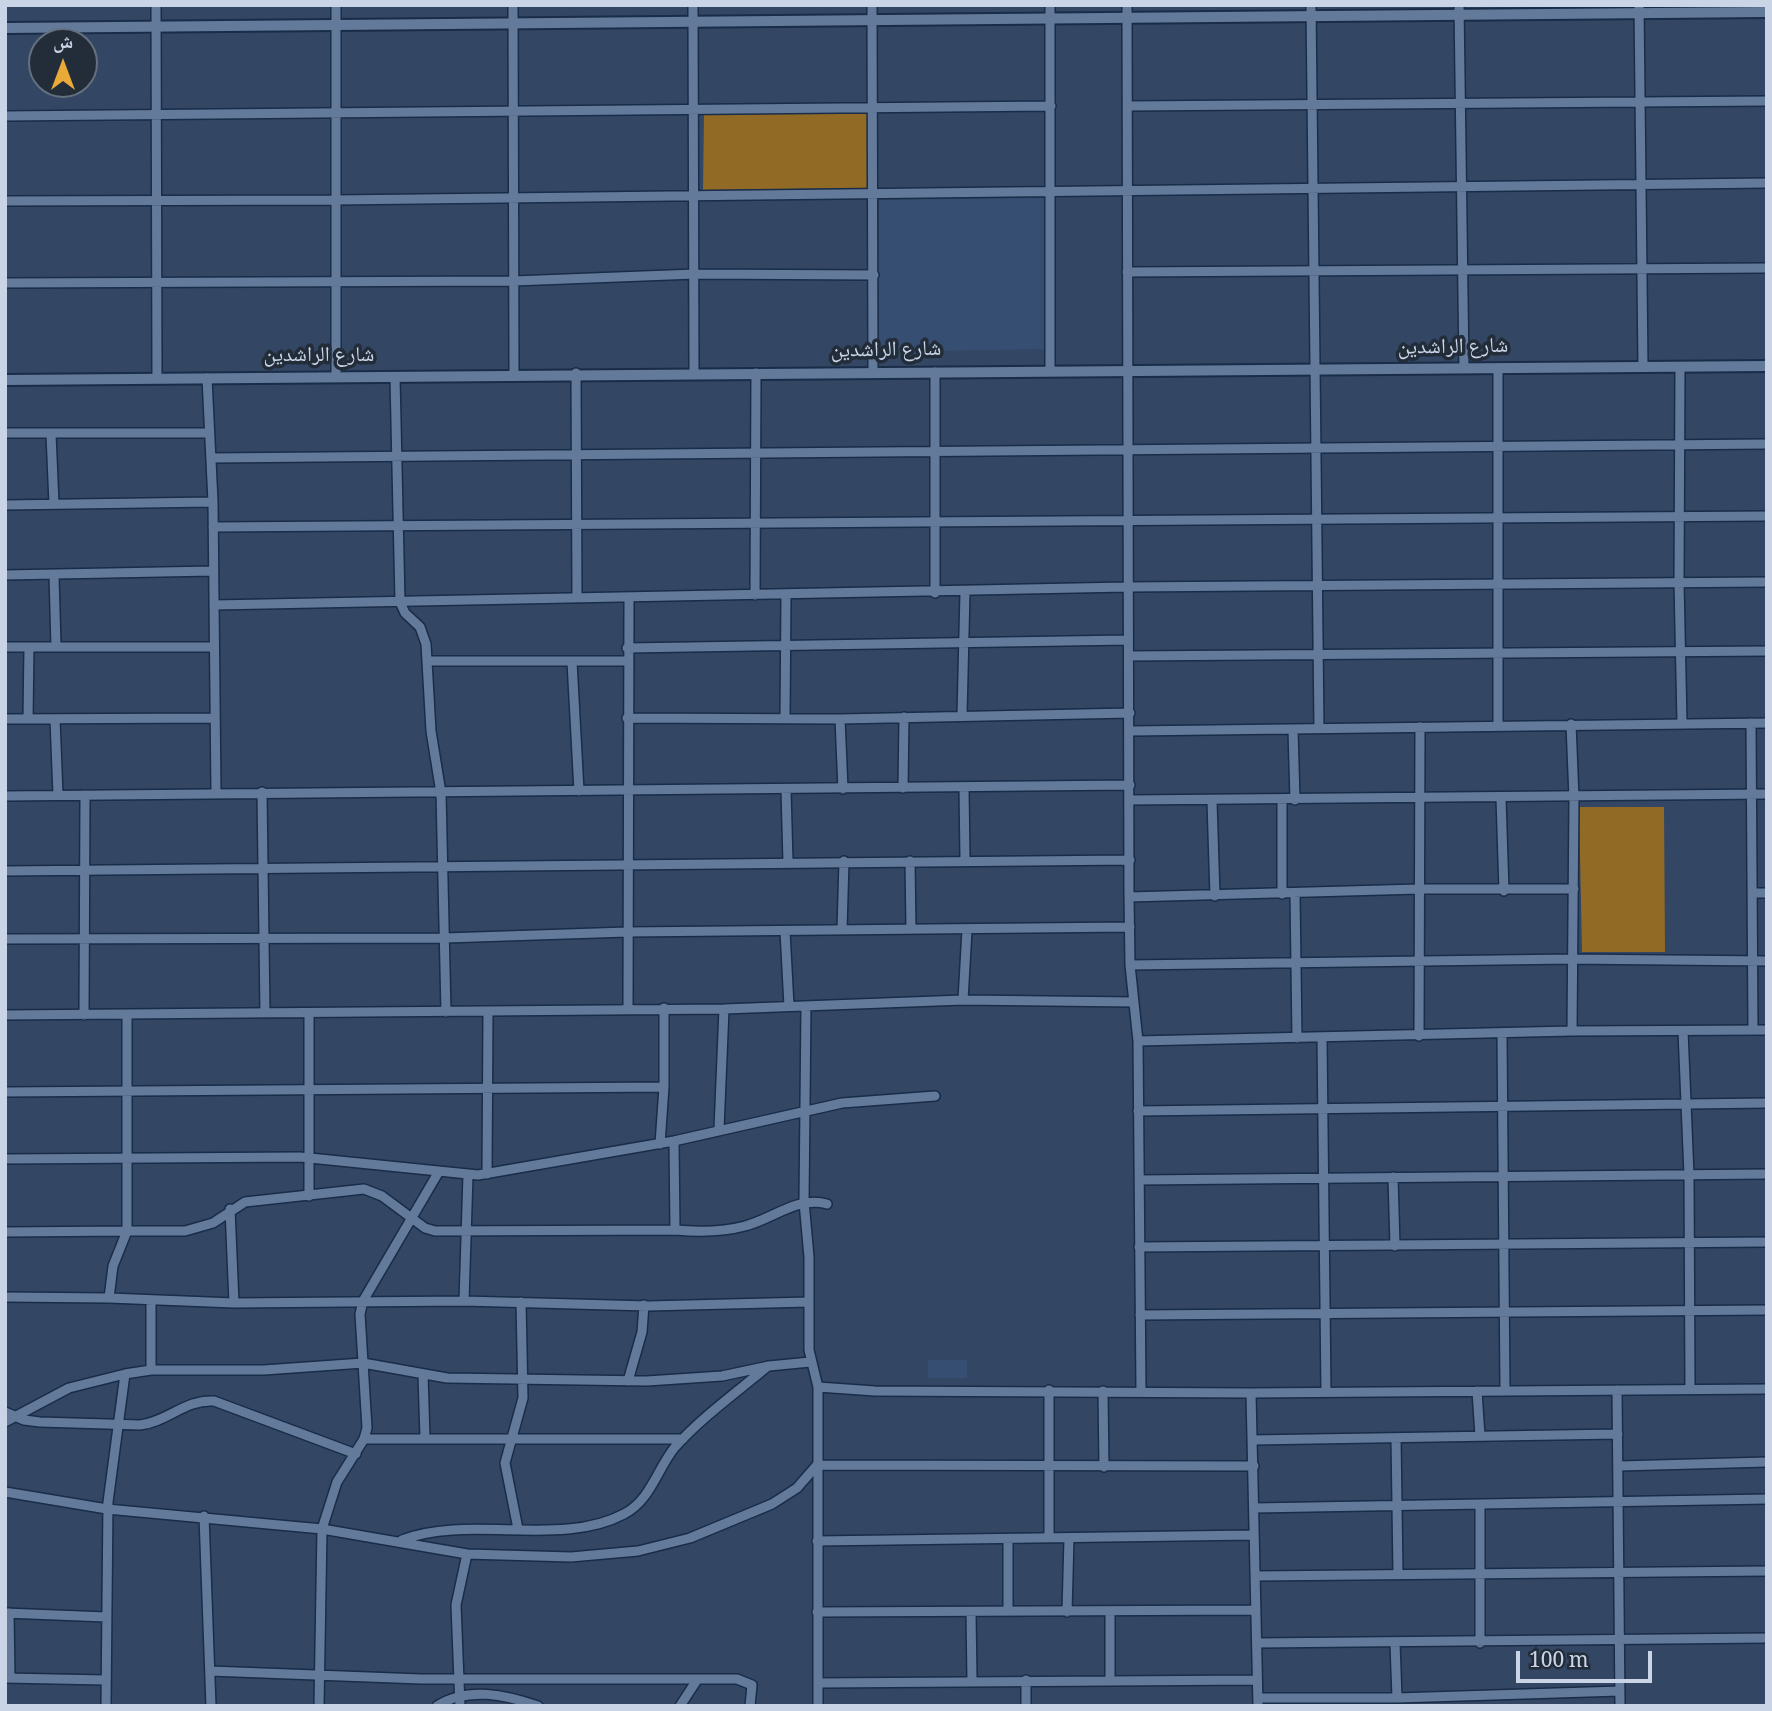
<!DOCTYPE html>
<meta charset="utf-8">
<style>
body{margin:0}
#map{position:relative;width:1772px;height:1711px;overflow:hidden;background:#334764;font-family:Georgia,"Noto Naskh Arabic",serif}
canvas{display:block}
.frame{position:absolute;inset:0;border:7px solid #c9d5e7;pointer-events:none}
.north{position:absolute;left:28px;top:28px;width:70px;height:70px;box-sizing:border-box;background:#232d3a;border:2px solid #65707f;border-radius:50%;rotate:0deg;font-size:19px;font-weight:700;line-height:28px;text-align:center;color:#c9d5e7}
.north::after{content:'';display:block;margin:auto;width:24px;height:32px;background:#e9aa38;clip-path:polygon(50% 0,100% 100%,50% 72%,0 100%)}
.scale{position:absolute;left:1516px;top:1651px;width:136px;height:32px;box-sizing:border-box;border:4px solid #c9d5e7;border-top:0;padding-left:9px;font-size:21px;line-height:24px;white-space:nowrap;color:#c9d5e7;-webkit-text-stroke:5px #232d3a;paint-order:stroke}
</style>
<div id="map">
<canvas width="1772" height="1711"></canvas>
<div class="frame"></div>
<div class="north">ش</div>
<div class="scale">100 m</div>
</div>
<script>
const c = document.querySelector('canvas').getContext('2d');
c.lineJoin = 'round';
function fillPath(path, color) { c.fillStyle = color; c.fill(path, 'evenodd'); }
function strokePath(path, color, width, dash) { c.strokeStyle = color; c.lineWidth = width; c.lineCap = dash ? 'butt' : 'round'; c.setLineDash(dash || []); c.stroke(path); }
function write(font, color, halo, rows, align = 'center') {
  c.font = font + ' Georgia,"Noto Naskh Arabic",serif'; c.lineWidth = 7; c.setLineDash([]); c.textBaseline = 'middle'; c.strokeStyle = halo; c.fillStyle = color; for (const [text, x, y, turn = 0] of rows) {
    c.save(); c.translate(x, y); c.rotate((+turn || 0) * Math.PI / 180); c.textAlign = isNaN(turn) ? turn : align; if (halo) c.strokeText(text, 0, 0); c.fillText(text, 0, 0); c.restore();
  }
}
fillPath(new Path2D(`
 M 1044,198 L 1045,349 L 877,352 L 879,200 Z
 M 928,1360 L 967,1360 L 967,1378 L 928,1378 Z`), '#364e72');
fillPath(new Path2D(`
 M 868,113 L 867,188 L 703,190 L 704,114 Z
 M 1579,807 L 1664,807 L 1665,952 L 1582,952 Z`), '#916a25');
const minor = new Path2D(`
 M 156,5 L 157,378
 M 336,5 L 336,377
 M 513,5 L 514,376
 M 693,5 L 694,373
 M 872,5 L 873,372
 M 1050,5 L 1050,370
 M 1127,5 L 1129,897 L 1130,965 L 1138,1041 L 1141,1391
 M 1311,5 L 1319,728
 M 1459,5 L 1464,368
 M 1639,5 L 1643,367
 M 1128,106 L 1767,101
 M 5,116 L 1051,106
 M 5,201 L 335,200 L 1767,183
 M 1127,272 L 1767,268
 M 5,283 L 514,281 L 695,274 L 874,275
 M 1680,367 L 1679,582 L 1682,723
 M 576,373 L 577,598
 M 395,377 L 400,602 L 405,613 L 420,627 L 426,644 L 431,731 L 441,793 L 446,1012
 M 207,378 L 213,502 L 216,793
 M 5,433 L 209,433
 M 51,434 L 54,504
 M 211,458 L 1767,444
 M 5,505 L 213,502
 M 213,527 L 1767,516
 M 5,575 L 213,571
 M 54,575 L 56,647
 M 935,593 L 935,372
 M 755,595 L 756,373
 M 214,605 L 1127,587 L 1767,582
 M 5,647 L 214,647
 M 627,648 L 1128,640
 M 1129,656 L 1767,651
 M 428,661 L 627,661
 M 572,662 L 579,791
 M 962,715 L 965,592
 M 627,718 L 840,719 L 1130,713
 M 785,718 L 786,596
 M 5,719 L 215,718
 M 28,719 L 29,647
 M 55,719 L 58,795
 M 840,719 L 843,789
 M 1751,723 L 1753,1030
 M 1498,724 L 1498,368
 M 1571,724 L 1574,798 L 1572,1031
 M 1293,729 L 1295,800
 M 1131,731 L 1767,723
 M 903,788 L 904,717
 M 964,788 L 965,860
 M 786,790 L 788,862
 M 262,792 L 265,1013
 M 5,796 L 1130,785
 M 1501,798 L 1504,891
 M 1129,800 L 1767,794
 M 1212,801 L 1215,896
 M 910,861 L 911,929
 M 5,871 L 1130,860
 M 1753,893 L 1767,893
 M 1282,894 L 1282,800
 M 1295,894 L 1297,1038
 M 1129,897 L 1419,889 L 1574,889
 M 842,930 L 844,861
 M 785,931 L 789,1006
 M 5,939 L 445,938 L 627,932 L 1130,927
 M 1130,965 L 1571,959 L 1767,961
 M 963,1000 L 967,930
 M 806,1006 L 804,1202 L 809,1257 L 809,1350 L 818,1387 L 818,1706
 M 628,1009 L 629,597
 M 309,1014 L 309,1196
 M 5,1015 L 724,1009 L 963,1000 L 1133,1002
 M 84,1015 L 85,795
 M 1683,1031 L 1689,1175 L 1690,1389
 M 1502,1033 L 1505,1390
 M 1419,1036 L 1420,727
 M 1322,1039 L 1326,1391
 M 1138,1041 L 1572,1031 L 1767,1030
 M 5,1092 L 664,1087
 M 1138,1111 L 1767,1103
 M 719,1129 L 724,1009
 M 674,1141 L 675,1230 C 698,1232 723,1232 745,1226 C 773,1219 797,1196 827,1204
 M 660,1144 L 664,1087 L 664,1008
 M 5,1159 L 300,1157 L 478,1175 L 674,1141 L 842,1103 L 935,1096
 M 487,1174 L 488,1012
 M 468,1175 L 464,1301 L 648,1306 L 809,1302
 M 1393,1177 L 1395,1246
 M 1139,1180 L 1767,1174
 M 230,1209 L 234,1303
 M 5,1232 L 127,1231 L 127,1015
 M 1139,1247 L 1767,1242
 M 5,1297 L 109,1298 L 113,1266 L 127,1231 L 185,1231 L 213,1223 L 245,1202 L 364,1189 L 382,1196 L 425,1228 L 435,1231 L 675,1230
 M 109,1298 L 234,1303 L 464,1301
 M 151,1301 L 151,1370
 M 1140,1315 L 1767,1310
 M 423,1374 L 425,1438
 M 628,1381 L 642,1332 L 644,1305
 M 818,1387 L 875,1391 L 1251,1393 L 1767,1389
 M 1049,1390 L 1049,1538
 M 1617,1390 L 1620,1706
 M 1103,1391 L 1104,1467
 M 1477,1391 L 1480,1436
 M 1251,1393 L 1258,1706
 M 5,1412 L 24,1420 L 40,1422 L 140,1425 C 167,1422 186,1399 214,1401 L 356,1454
 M 5,1422 L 69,1388 L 125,1374
 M 1396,1438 L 1398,1573
 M 364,1439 L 683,1439
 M 1252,1440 L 1618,1434
 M 817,1465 L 1254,1466
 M 1619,1466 L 1767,1462
 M 5,1492 L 107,1509 L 322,1529 L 467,1554 L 571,1557 L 638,1551 L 690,1538 L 772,1504 L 797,1488 L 817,1465
 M 1254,1508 L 1767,1499
 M 204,1516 L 211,1706
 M 518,1529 L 505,1463 L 523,1398 L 521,1302
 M 402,1540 C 469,1514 560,1548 624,1514 C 651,1500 657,1469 675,1447 C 702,1417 737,1392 768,1366
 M 1008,1540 L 1008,1611
 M 817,1541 L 1254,1535
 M 1256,1576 L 1767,1571
 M 817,1612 L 1256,1610
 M 971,1612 L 972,1680
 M 1067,1612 L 1069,1538
 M 5,1613 L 106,1617
 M 9,1613 L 10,1678
 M 1257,1643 L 1767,1638
 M 1395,1643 L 1397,1698
 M 1480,1643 L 1480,1506
 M 210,1671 L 421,1679 L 737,1679 L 752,1685 L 750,1706
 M 5,1678 L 106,1680
 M 1110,1679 L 1110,1611
 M 1026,1680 L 1026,1706
 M 818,1683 L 1257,1680
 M 1258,1698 L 1397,1698 L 1620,1691
 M 106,1706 L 108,1502 L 125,1374 L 151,1370 L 264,1370 L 363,1363 L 447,1378 L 647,1381 L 722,1376 L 769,1366 L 810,1362
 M 319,1706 L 322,1529 L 337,1482 L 364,1439 L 367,1428 L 360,1314 L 363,1301 L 438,1173
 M 437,1706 C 468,1686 506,1695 538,1706
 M 460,1706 L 456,1605 L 467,1554
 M 680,1706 L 697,1680`);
const tertiary = new Path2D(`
 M 5,28 L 1767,12
 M 5,380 L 1767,366`);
strokePath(minor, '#192c48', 12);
strokePath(tertiary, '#192c48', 14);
strokePath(minor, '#647a9b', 9);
strokePath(tertiary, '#647a9b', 10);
write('21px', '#c9d5e7', '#232d3a', [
 ["شارع الراشدين",1453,350,-1],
 ["شارع الراشدين",886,353,-1],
 ["شارع الراشدين",319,358]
]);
</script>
